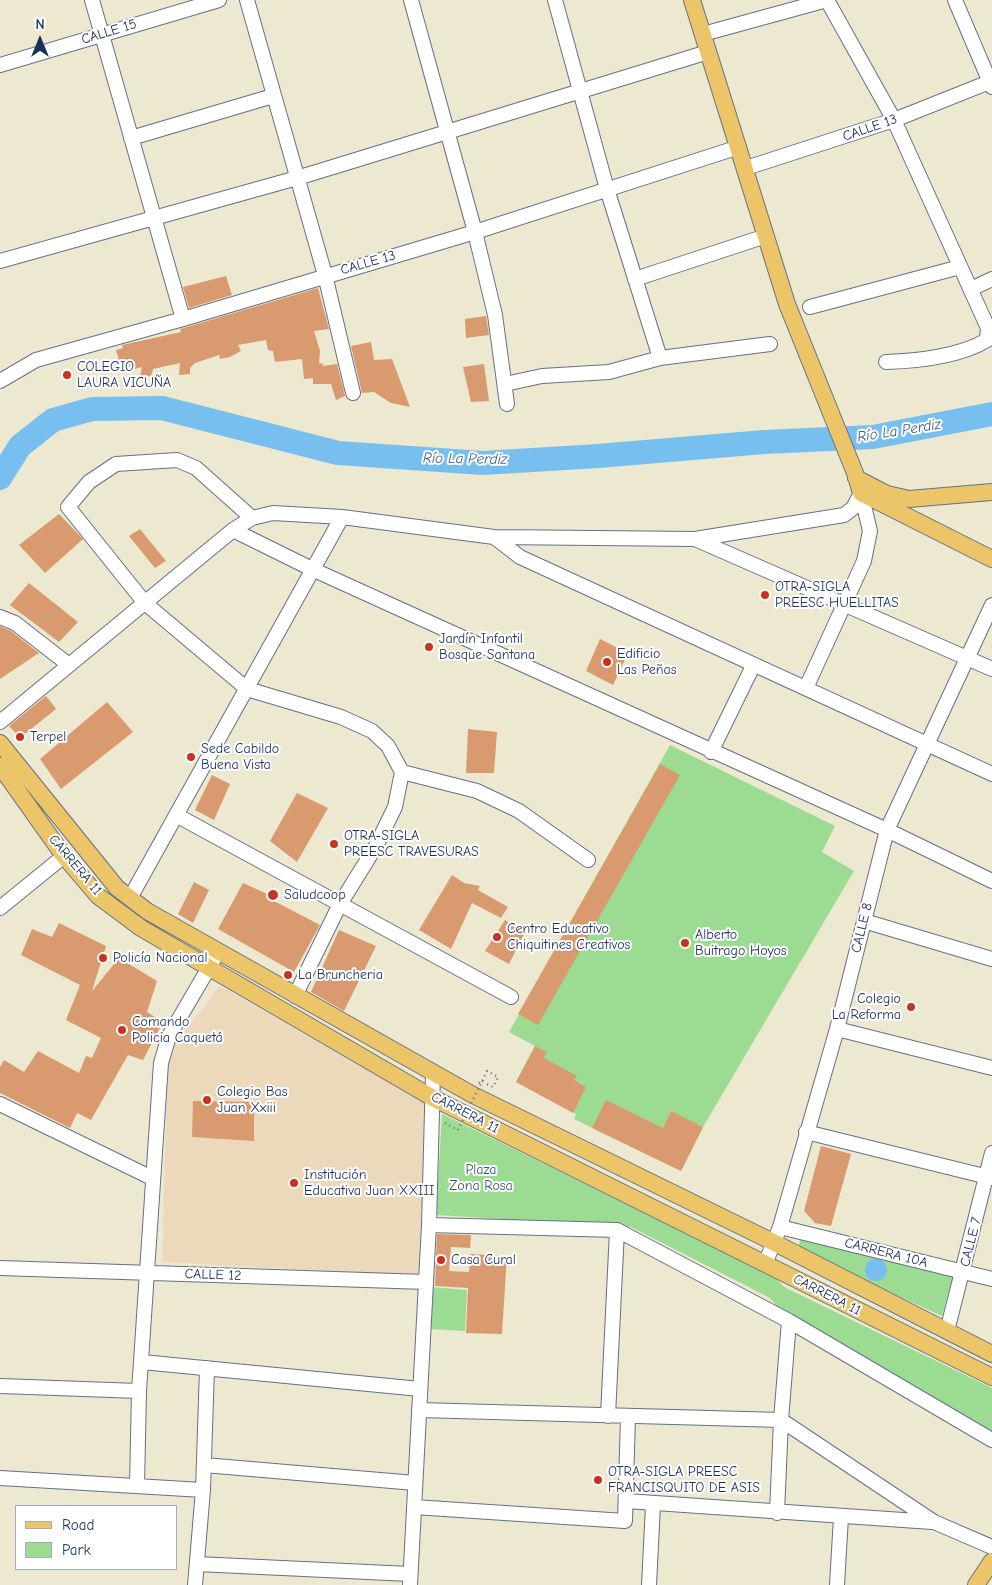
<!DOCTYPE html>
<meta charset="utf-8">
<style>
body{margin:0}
#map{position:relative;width:992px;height:1585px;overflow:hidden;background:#ede9d0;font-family:"Comic Neue",sans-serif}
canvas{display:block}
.legend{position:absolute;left:15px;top:1505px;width:162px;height:65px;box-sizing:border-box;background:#fff;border:1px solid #a4acbf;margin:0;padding:6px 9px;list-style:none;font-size:15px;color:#1b2f5e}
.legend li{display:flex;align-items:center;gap:10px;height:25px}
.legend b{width:25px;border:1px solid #a4acbf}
.north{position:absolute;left:15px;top:15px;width:50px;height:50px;-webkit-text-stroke:4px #fff;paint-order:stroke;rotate:0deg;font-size:14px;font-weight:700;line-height:20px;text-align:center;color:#1b2f5e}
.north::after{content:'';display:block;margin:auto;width:18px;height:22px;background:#1b2f5e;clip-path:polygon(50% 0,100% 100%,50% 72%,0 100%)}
</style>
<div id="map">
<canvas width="992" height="1585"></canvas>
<ul class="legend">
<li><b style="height:6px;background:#edc569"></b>Road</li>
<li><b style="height:14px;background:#9cdc92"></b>Park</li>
</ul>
<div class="north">N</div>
</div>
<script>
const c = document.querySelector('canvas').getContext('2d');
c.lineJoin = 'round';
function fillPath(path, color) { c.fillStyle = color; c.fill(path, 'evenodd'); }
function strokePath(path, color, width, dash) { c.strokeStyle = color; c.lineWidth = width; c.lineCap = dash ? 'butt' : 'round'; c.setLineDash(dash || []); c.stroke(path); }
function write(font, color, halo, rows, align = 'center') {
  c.font = font + ' "Comic Neue",sans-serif'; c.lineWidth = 4; c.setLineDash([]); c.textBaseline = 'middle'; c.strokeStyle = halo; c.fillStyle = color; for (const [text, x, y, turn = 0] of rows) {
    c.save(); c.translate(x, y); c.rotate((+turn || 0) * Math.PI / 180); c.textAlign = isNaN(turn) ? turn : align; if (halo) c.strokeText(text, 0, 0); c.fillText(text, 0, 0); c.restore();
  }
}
fillPath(new Path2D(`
 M 220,986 L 427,1104 L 418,1276 L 162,1262 L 168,1052 Z`), '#ecd8ba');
fillPath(new Path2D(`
 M 670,745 L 835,826 L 822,852 L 854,871 L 703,1127 L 681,1171 L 574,1119 L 576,1114 L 516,1082 L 535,1046 L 509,1032 Z
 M 442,1114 L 774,1276 L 784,1287 L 992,1388 L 992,1436 L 782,1312 L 770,1298 L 631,1227 L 436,1215 Z
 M 800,1240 L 806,1240 L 953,1276 L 942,1316 L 801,1251 L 798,1248 Z
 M 431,1287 L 467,1290 L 465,1331 L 429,1329 Z`), '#9cdc92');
fillPath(new Path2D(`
 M865 1270a11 11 0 1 1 22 0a11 11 0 1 1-22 0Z`), '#76bfef');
strokePath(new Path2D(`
 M 0,478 L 20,446 L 53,420 L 92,409 L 162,408 L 338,453 L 483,463 L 598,456 L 764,442 L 873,437 L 992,414`), '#76bfef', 24);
fillPath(new Path2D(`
 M 226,276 L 232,295 L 189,308 L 183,287 Z
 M 318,288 L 329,329 L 314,331 L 320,351 L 319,363 L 323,364 L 323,366 L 337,364 L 345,396 L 336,400 L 331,384 L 313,384 L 313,378 L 304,379 L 302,359 L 275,362 L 273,351 L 268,350 L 266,340 L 238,345 L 241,351 L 230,357 L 220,359 L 219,355 L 195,363 L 190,368 L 190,374 L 179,375 L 180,363 L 153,369 L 151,376 L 140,377 L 142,367 L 130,370 L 129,365 L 121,368 L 116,350 L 123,348 L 122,345 L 181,332 L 180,329 Z
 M 486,316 L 489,335 L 466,338 L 465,319 Z
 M 371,342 L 374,360 L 392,359 L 410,407 L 391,403 L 374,392 L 362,393 L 351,346 Z
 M 484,364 L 489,401 L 471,402 L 463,367 Z
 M 59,514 L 83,539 L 45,573 L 19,545 Z
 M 140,529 L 166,561 L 155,568 L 129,536 Z
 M 29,583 L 78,622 L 59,642 L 10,605 Z
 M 0,626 L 11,631 L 39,653 L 0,679 Z
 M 600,639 L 628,653 L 613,685 L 586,671 Z
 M 46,696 L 56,709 L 20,738 L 9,726 Z
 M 107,702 L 133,732 L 61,789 L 40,759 Z
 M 468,729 L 497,732 L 494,773 L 466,773 Z
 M 660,764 L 680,775 L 538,1025 L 518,1014 Z
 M 212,775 L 230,784 L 214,820 L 195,810 Z
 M 297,793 L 328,808 L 297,862 L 270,841 Z
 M 452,875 L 464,883 L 480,886 L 478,890 L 508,907 L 501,918 L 472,903 L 451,949 L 419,930 Z
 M 194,882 L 209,890 L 193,923 L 178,914 Z
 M 243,883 L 276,898 L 274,901 L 320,925 L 294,972 L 218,929 Z
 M 505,920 L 525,932 L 509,964 L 485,951 Z
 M 59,923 L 106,946 L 92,991 L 119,958 L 157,981 L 147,1012 L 163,1022 L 143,1060 L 128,1055 L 91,1120 L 77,1113 L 70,1128 L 0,1093 L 0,1067 L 4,1060 L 24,1072 L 38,1051 L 79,1073 L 86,1056 L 92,1058 L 101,1038 L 66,1020 L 80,985 L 21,955 L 32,929 L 52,937 Z
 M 339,930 L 376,946 L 344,1011 L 311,992 Z
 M 535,1046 L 547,1052 L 544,1058 L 577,1076 L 574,1080 L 586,1087 L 573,1113 L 516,1082 Z
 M 606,1100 L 663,1128 L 671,1111 L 703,1127 L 681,1171 L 592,1128 Z
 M 193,1101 L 254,1102 L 254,1141 L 192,1137 Z
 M 821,1146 L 851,1154 L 831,1226 L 815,1223 L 804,1211 Z
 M 437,1234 L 471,1235 L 470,1248 L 451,1247 L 449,1271 L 469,1272 L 470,1254 L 507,1256 L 502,1334 L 466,1333 L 468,1288 L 435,1286 Z`), '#d99a6f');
const minor = new Path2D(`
 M 92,0 L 183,319
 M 247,0 L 325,275 L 353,393
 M 411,0 L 475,232 L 495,315 L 507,404
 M 555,0 L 607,189 L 660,358
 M 955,0 L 992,87
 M 703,34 L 827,0 L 894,120 L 988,328 L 987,340 C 961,356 917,361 886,362
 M 0,65 L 219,0
 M 131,138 L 273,96
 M 746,168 L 894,120 L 992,81
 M 0,261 L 297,178 L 708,52
 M 635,279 L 766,236
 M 971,289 L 992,279
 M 810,307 L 960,267
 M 0,381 L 36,360 L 183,319 L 475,232 L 739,147
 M 505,384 L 542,376 L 609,372 L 660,358 L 770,344
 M 252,518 L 196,468 L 177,460 L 116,464 L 89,482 L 68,507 L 145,603 L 247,689 L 341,717 L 372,731 L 388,746 L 402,772 L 477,791 L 519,811 L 588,860
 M 233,530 L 314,570 L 887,830 L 992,881
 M 494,537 L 520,557 L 992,774
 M 695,539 L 844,515 L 853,508 L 861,493
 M 0,617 L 15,623 L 69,665
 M 806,688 L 864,561 L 870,531 L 861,493
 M 0,722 L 233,530 L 252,518 L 273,513 L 342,517 L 494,537 L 695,539 L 992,669
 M 711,752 L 753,666
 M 176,815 L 511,997
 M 130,898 L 342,517
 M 0,908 L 64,856
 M 864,921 L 992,959
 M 295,996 L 340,904 L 376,846 L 395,807 L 402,772
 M 837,1029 L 992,1068
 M 0,1104 L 152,1178
 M 806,1132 L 992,1178
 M 429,1225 L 617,1230 L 789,1321 L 992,1440
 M 780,1227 L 992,1279
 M 765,1264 L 780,1227 L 837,1029 L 887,830 L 992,605
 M 0,1268 L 426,1282
 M 947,1331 L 992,1153
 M 142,1362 L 420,1389
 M 0,1386 L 139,1391
 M 419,1410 L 781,1420 L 934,1522 L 992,1547
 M 608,1416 L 617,1230
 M 204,1465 L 415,1483
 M 0,1478 L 203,1490
 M 137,1486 L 139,1391 L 161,1063 L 169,1036 L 218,952
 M 626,1501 L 932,1522
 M 414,1507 L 625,1521 L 628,1416
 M 777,1513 L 781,1420 L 789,1321
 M 197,1564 L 410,1574
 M 195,1585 L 203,1490 L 207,1368
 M 410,1585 L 429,1225 L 433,1073
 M 649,1585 L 653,1505
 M 837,1585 L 841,1517`);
const major = new Path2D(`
 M 692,0 L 787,304 L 855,473 L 861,493 L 992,559
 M 856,478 L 887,494 L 909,499 L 992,492
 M 0,743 L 117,888 L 147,911 L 473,1095 L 775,1243 L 992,1354
 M 0,766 L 64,856 L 98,896 L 141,928 L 433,1098 L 992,1377
 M 976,1585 L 992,1561`);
strokePath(minor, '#647086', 16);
strokePath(major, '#647086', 18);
strokePath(new Path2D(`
 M 479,1083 L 481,1080 L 485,1083
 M 445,1123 L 458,1130`), '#647086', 2.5, [1, 4]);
strokePath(minor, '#fff', 14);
strokePath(major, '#edc569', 16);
strokePath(new Path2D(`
 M 458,1130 L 487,1071 L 498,1077 L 493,1087 L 485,1083`), '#647086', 2.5, [1, 4]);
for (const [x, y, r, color] of [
 [67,375,5,"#c8321e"],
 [765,595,5,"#c8321e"],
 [429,647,5,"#c8321e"],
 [607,662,5,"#c8321e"],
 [20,737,5,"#c8321e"],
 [191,757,5,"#c8321e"],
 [334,844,5,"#c8321e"],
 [273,895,6,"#c8321e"],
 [497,937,5,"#c8321e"],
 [685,943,5,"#c8321e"],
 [103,958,5,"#c8321e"],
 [288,975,5,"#c8321e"],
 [911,1007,5,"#c8321e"],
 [122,1030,5,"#c8321e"],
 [207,1100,5,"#c8321e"],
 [294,1183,5,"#c8321e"],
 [441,1260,5,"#c8321e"],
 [598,1480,5,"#c8321e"]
]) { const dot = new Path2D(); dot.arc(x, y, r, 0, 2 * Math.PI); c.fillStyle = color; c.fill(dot); strokePath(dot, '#fff', 2); }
write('14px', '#1b2f5e', '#fff', [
 ["CALLE 15",109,32,-17],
 ["CALLE 13",870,128,-19],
 ["CALLE 13",368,263,-16],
 ["CARRERA 11",75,865,50],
 ["CALLE 8",862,928,-76],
 ["CARRERA 11",465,1113,27],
 ["CALLE 7",971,1242,-76],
 ["CARRERA 10A",886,1253,14],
 ["CALLE 12",213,1275,2],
 ["CARRERA 11",827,1295,27]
]);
write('14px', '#1b2f5e', '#fff', [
 ["COLEGIO",77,367],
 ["LAURA VICUÑA",77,383],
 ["OTRA-SIGLA",775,587],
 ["PREESC HUELLITAS",775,603],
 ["Jardín Infantil",439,639],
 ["Bosque Santana",439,655],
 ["Edificio",617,654],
 ["Las Peñas",617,670],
 ["Terpel",30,737],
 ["Sede Cabildo",201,749],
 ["Buena Vista",201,765],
 ["OTRA-SIGLA",344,836],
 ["PREESC TRAVESURAS",344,852],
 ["Saludcoop",284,895],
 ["Centro Educativo",507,929],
 ["Chiquitines Creativos",507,945],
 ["Alberto",695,935],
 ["Buitrago Hoyos",695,951],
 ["Policía Nacional",113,958],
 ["La Bruncheria",298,975],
 ["Colegio",901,999,"right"],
 ["La Reforma",901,1015,"right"],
 ["Comando",132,1022],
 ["Policia Caquetá",132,1038],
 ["Colegio Bas",217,1092],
 ["Juan Xxiii",217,1108],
 ["Institución",304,1175],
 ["Educativa Juan XXIII",304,1191],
 ["Casa Cural",451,1260],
 ["OTRA-SIGLA PREESC",608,1472],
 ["FRANCISQUITO DE ASIS",608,1488]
], 'left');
write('14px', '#3b5a6b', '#fff', [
 ["Plaza",481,1170],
 ["Zona Rosa",481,1186]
]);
write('italic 15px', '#365a8a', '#fff', [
 ["Río La Perdiz",899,431,-9],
 ["Río La Perdiz",465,459,1]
]);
</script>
